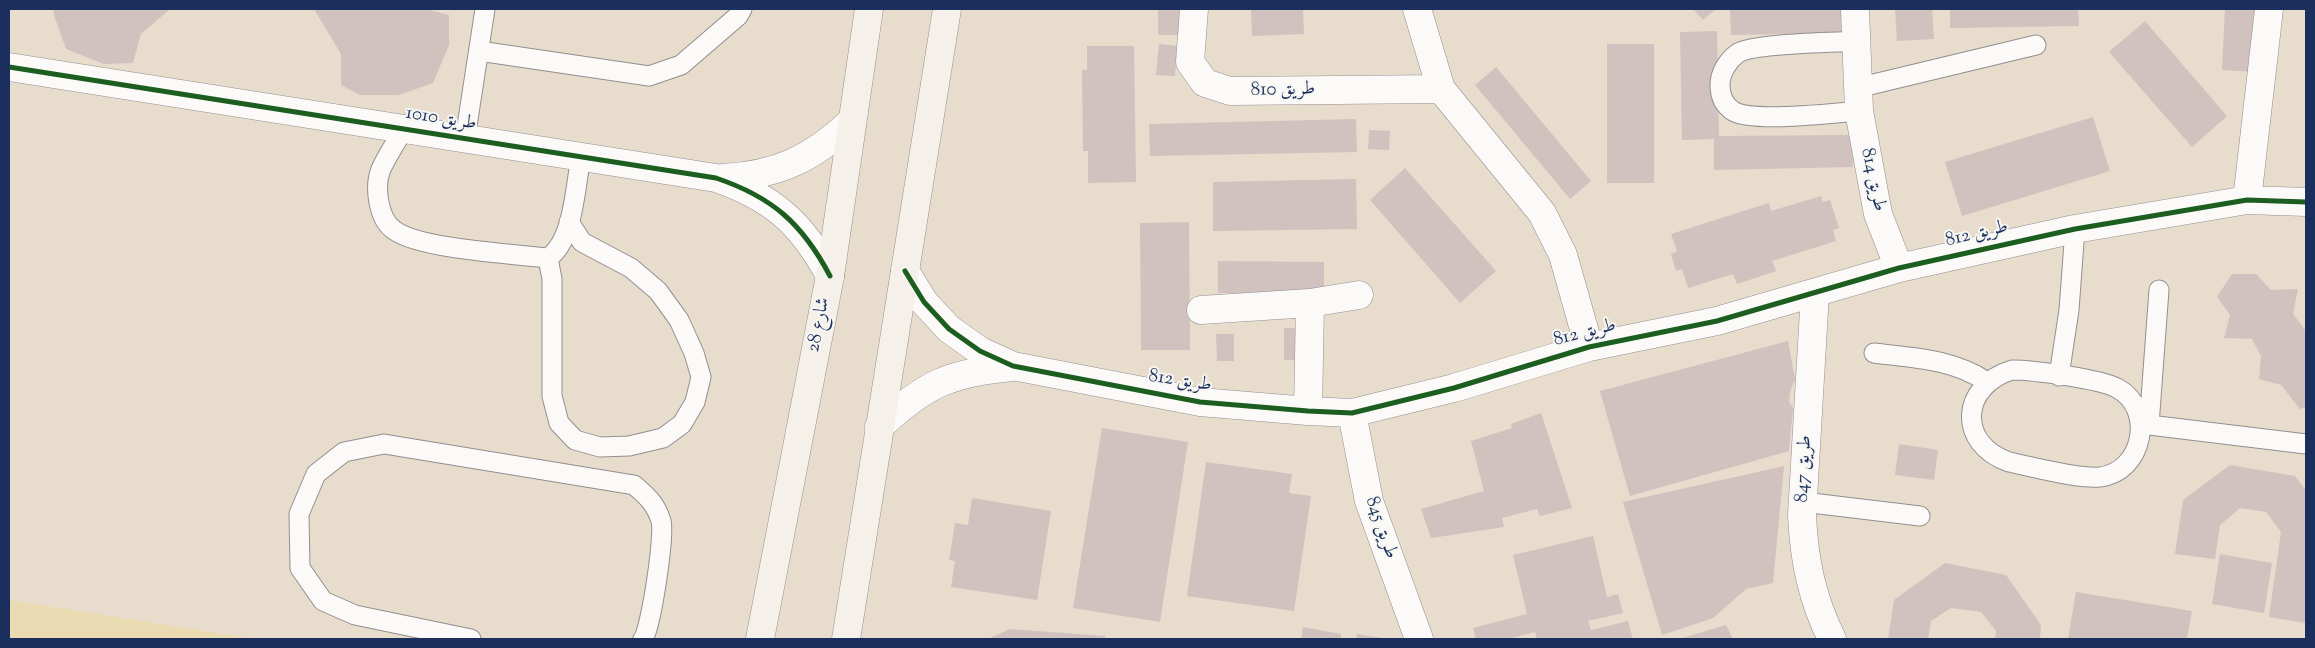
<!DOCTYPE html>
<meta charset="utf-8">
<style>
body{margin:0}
#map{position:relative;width:2315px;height:648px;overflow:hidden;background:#e8dccd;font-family:"Sorts Mill Goudy",serif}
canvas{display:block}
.frame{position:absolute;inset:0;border:10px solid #1b2f5e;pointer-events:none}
</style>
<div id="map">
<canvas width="2315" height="648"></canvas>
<div class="frame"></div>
</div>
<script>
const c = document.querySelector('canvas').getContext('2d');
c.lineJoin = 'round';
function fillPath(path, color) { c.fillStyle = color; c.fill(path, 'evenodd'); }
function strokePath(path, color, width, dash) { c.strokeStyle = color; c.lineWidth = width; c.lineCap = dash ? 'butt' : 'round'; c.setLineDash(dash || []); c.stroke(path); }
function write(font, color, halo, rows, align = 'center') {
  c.font = font + ' "Sorts Mill Goudy",Amiri,serif'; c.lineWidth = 4; c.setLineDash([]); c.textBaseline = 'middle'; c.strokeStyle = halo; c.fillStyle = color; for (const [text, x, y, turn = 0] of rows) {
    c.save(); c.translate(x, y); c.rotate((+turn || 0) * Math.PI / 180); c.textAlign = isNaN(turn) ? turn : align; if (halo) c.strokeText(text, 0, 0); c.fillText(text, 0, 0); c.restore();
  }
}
fillPath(new Path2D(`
 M 9,600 L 256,639 L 9,639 Z`), '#ebdbb3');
fillPath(new Path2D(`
 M 53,9 L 170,9 L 141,34 L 133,63 L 104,64 L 66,49 L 54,15 Z
 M 314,9 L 426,9 L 449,15 L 449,45 L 433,83 L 399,95 L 360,95 L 341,85 L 341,54 Z
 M 1158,9 L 1191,9 L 1191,35 L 1158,35 Z
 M 1251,9 L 1303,9 L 1304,34 L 1252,36 Z
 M 1693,9 L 1716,9 L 1703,20 Z
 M 1730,9 L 1846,9 L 1847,33 L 1731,35 Z
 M 1895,9 L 1932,9 L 1934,39 L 1897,41 Z
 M 1950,9 L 2078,9 L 2079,26 L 1950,28 Z
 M 2225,9 L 2259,9 L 2256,72 L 2222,70 Z
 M 2145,21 L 2227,116 L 2192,147 L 2109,52 Z
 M 1717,31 L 1719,136 L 1852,135 L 1853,167 L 1714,170 L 1714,139 L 1682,140 L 1680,32 Z
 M 1159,44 L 1177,46 L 1175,76 L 1156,75 Z
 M 1607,44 L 1654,44 L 1654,183 L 1607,183 Z
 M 1087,46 L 1134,46 L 1136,182 L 1088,183 L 1088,151 L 1083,151 L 1082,70 L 1087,70 Z
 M 1496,67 L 1591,181 L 1570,199 L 1475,85 Z
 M 2093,117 L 2110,171 L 1962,216 L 1945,162 Z
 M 1356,119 L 1357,152 L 1150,156 L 1149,124 Z
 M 1369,130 L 1390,131 L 1389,150 L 1368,149 Z
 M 1405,168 L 1496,271 L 1460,303 L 1370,200 Z
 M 1356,179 L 1357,229 L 1213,231 L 1213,182 Z
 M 1821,196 L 1823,202 L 1830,200 L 1839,228 L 1833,230 L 1836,241 L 1772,261 L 1776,271 L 1737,284 L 1733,274 L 1688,288 L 1682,269 L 1676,271 L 1671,254 L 1677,251 L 1671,234 L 1769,203 L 1771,211 Z
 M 1189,222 L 1190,350 L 1141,350 L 1140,223 Z
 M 1218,261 L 1324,262 L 1324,294 L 1218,293 Z
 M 2232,274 L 2256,274 L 2271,290 L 2298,289 L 2293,314 L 2306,331 L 2306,407 L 2300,409 L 2281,385 L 2259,379 L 2261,356 L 2252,339 L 2224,338 L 2230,315 L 2217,297 Z
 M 1284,328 L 1303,328 L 1303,360 L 1284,360 Z
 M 1216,334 L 1234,334 L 1234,361 L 1217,361 Z
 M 1788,341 L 1795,379 L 1790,392 L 1789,402 L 1793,408 L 1789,451 L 1630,496 L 1600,391 Z
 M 1541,413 L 1572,508 L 1540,516 L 1537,509 L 1502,518 L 1504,527 L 1431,538 L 1421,509 L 1484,491 L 1471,441 L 1512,428 L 1511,424 Z
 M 1102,428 L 1188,442 L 1160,622 L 1073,608 Z
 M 1899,444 L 1938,450 L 1934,480 L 1895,475 Z
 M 1206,462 L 1292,474 L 1289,493 L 1311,496 L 1294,611 L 1187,596 Z
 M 2230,465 L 2295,476 L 2306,491 L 2306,623 L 2269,617 L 2281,532 L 2266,512 L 2240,508 L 2220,525 L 2215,559 L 2175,554 L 2183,500 Z
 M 1784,466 L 1773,583 L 1746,589 L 1713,618 L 1662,635 L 1623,502 Z
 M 972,498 L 1051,511 L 1037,600 L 951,587 L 955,561 L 949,560 L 955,523 L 968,525 Z
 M 1593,536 L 1607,597 L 1618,594 L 1623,613 L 1588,621 L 1591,630 L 1628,621 L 1633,639 L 1537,639 L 1535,632 L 1507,639 L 1476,639 L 1473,628 L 1527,614 L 1513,555 Z
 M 2220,554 L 2272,563 L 2264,613 L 2212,604 Z
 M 1945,563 L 2006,575 L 2041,625 L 2040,639 L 1995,639 L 1996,631 L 1981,612 L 1951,608 L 1931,621 L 1928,639 L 1888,639 L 1894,600 Z
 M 2076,592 L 2192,611 L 2187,639 L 2068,639 Z
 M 1726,625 L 1733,639 L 1679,639 Z
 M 1303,627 L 1341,634 L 1341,639 L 1301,639 Z
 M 1010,629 L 1105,636 L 1105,639 L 988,639 Z
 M 1357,634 L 1382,638 L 1381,639 L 1356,639 Z`), '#d1c1bf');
const lane = new Path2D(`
 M 1856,41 C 1833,43 1754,43 1738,53 C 1728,60 1720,73 1720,85 C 1720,96 1724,105 1733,111 C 1752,123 1833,113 1859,111
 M 479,51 L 649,76 L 681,65 L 738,16 L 742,9
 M 1857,88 L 2036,45
 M 404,129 C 396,142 387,156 381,169 C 374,186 378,219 394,230 C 419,249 513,254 548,258 C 574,240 575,187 581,157
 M 465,139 L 485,9
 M 548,258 L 552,279 L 552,396 L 559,423 L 575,440 L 600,447 L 629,446 L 663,438 L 682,424 L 695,402 L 701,377 L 694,353 L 679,320 L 658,291 L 631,268 L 582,242 L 569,222
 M 1874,353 C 1914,358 1953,359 1987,382
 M 2012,370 C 2033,370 2100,379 2117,388 C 2156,409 2143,472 2100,477 C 2078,479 2033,467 2009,462 C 1957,444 1960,386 2012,370 Z
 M 2059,376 L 2069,310 L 2075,229
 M 2141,424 L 2306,444
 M 2149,425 L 2159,290
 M 1803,502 L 1920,516
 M 471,639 L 355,615 L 323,601 L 300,568 L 299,514 L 316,474 L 344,452 L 384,444 L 634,485 C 647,496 656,504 661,521 C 665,534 651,629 643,639`);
const street = new Path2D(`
 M 1194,9 L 1190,62 L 1205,83 L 1230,91 L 1441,89
 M 1417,9 L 1441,89 L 1542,213 L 1563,255 L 1589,347
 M 1855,9 L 1859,111 L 1878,214 L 1899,268
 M 9,67 L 716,178 C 772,197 802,223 830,276
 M 723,178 C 777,175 812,159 851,122
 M 2247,200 L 2269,9
 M 905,271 L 924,302 L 949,329 L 980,351 L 1013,366 L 1200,402 L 1308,411 L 1352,413 L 1454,388 L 1589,347 L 1717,321 L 1899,268 L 2075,229 L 2247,200 L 2306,202
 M 1815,293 L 1802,515 C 1804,560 1812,599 1832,639
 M 1201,310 L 1310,303 L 1359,295
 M 1308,411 L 1310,303
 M 1352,413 L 1369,501 L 1419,639
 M 879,427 C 925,384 949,373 1012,367`);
const secondary = new Path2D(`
 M 760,639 L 830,276 L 869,9
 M 846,639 L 947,9`);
strokePath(lane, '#928f8f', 21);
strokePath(street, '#928f8f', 29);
strokePath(secondary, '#928f8f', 29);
strokePath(lane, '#fcfaf8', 19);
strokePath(street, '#fcfaf8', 28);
strokePath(secondary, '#f5f0e9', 28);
strokePath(new Path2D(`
 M 9,67 L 716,178 C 772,197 802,223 830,276
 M 905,271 L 924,302 L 949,329 L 980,351 L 1013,366 L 1200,402 L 1308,411 L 1352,413 L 1454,388 L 1589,347 L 1717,321 L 1899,268 L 2075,229 L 2247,200 L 2306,202`), '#1b5e20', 5);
write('19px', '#1b2f5e', '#f6f6f2', [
 ["طريق 810",1283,91,-1],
 ["طريق 1010",441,120,9],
 ["طريق 814",1872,180,78],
 ["طريق 812",1977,235,-13],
 ["شارع 28",820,325,-79],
 ["طريق 812",1585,334,-14],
 ["طريق 812",1180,382,9],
 ["طريق 847",1805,469,-87],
 ["طريق 845",1380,528,71]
]);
</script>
